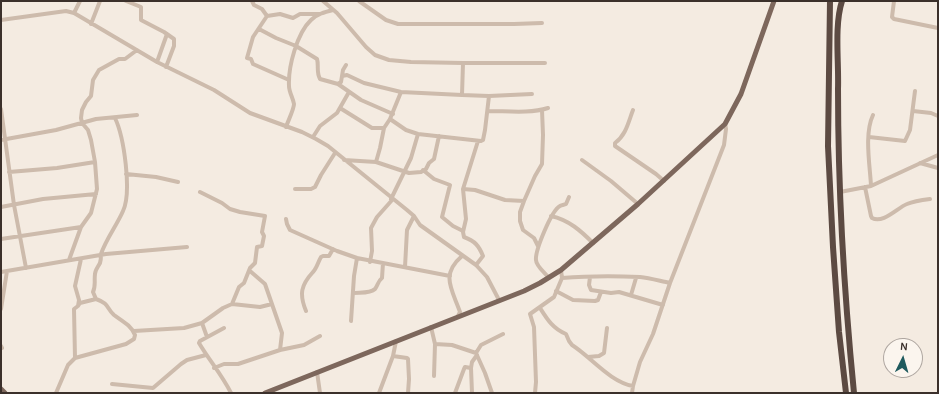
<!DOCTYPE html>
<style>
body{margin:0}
#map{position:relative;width:939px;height:394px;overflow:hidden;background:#f4ebe1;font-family:Karla,sans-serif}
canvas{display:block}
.frame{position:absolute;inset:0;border:2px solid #3b302b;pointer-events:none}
.north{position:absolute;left:883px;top:338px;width:40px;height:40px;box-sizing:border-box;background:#fbf5ee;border:1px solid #aea6a0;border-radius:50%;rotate:5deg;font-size:11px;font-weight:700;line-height:16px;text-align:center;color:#3b302b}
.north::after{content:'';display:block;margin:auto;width:14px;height:18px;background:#1f5a5e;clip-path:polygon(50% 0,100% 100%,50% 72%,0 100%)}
</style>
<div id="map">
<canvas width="939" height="394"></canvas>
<div class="frame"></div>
<div class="north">N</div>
</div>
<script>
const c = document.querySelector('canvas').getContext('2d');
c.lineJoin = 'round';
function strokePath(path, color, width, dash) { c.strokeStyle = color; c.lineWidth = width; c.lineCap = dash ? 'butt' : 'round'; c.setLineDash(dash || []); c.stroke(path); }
strokePath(new Path2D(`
 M 126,1 L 141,7 L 141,20 L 164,32 L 174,39 L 174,46 L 166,67
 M 252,1 L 254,5 L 262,9 L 267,16
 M 323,1 L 337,13 L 366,47 L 375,55 L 389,60 L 411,62 L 463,63 L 545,63
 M 359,1 L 386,20 L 398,24 L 514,24 L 542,23
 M 894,1 L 892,17 L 894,19 L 938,28
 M 74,13 L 80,1
 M 1,20 L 66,11 L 74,13 L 157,62 L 214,90 L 250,113 L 302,132 L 316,139 L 328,146 L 407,210 L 414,216 L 420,225 L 476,265 L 487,277 L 499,300
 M 91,24 L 100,1
 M 259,29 L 276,38 L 296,46 L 317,59 C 319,65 316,72 320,79 L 338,84 L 361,100 L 393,114
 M 157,62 L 167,34
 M 463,63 L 462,95 L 489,96 L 532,94
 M 342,76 L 347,75 L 364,83 L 401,92 L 462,95
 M 289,80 L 253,64 L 251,59 L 247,58 L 253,37 L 267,16 L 280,14 L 293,18 L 300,14 L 320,14
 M 338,84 L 341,82 L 343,70 L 346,65
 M 340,108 L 372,128 L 384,128
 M 1,109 L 14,205 L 26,268
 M 633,110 C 628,123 626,135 615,143 L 615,146 L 656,174 L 664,181
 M 488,111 C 507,111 529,114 548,108
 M 913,111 L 931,113 L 938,116
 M 390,119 L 406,130 L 418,134 L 481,141 L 483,140 L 485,130 L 489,96
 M 286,127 C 288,121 294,109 294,104 C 293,98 289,92 289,86 C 288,67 297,33 311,20 C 317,14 325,12 333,10
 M 313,137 L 320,126 L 337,113 L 349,92
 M 869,137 L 905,141 L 910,130 L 915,91
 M 1,140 L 56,130 L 96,119 L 137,115
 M 344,160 L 376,162 L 409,173 L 421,172 L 426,169 L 429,163 L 434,159 L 439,136
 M 582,160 L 611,181 L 638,204
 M 376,162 L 380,148 L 384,128 L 390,119 L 401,92
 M 920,163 L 938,168
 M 423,170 L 434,179 L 450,185 L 442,217 L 453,226 L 463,231
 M 9,172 L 57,168 L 95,162
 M 126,174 L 156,177 L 178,182
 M 871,186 C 870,165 864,134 873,115
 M 865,187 L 871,216 L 872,218 C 883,224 897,208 907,204 C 914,201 922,200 930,199
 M 295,189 L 311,189 L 315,187 L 321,175 L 335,153
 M 463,189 L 475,190 L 505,200 L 524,201
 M 200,192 L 222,203 L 230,209 L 240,212 L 265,216 L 262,232 L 264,236 L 262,246 L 257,247 L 255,263 L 250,268 L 244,283 L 239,287 L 232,304
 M 840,192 L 871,186 L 938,155
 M 391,199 L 411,158 L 418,134
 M 1,207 L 43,199 L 96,194
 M 551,216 C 569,220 581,231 593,243
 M 286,219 L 287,224 L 290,230 L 337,251 L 357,258 L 450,276
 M 1,239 L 81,227
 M 538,246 L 534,238 L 523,230 L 520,221 L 520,212 L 524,201 L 535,176 L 542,164 L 543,135 L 542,110
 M 69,260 L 81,227 L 91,213 L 97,189 L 95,162 L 91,140 L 88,130 L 82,123 L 81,118 L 82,110 L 86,102 L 91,96 L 93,80 L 99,70 L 119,59 L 125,59 L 137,50
 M 370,262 L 372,251 L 371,228 L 377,217 L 393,199
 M 476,265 L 483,256 C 479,246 475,241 464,237 L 463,232 L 466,219 L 463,189 L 478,141
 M 405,267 L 407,230 L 414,216
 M 1,272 L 106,254 L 187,247
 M 590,277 L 589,285 L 591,290 L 611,293 L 619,292 L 663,305
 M 549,278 C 545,273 536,266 536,260 C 535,251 551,211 560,206 C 561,205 564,205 566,204 L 569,197
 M 562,278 C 588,276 614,276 640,277 C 650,278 660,281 670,283
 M 556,291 L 573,300 L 595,301 L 598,300 L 601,292
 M 353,293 C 359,292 370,294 375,289 C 378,285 378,281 382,278 L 383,263
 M 631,295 L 636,278
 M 78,306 L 80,303 L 96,299
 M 540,308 C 547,319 553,329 566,334 L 569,341 L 572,345 C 591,357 610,382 633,386
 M 1,309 L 7,271
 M 306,311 C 299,294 301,285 313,272 C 317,268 318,262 321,257 L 323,256 L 329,256 L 333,249
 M 458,316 L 460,312 C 452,289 440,275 462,256
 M 351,321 L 354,276 L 357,258
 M 202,323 L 207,337
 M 431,327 L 435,344 L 434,376
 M 224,328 L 200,341 L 199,343 C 209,360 222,375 231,393
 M 134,331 L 184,328 L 202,323 L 223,308 L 232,304 L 260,307 L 272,304
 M 435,344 L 452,345 L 476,353 L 485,373 L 492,393
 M 1,346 L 2,348
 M 280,350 L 304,345 L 320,336
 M 476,353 L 481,345 L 503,334
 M 393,356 L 407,358 L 408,359 L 409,379 L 408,393
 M 588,357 L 599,356 L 604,353 L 607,328
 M 75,358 L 126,344 L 134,339 L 135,335 C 131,325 122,321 114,315 C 106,308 110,304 96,299 L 93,292 C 96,286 94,281 95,274 C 95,270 98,267 100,263 C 101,260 101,257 101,254 C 106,239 117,225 123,211 C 132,192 124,137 115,118
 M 214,368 L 224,364 L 238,364 L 280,350 L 282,333 L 265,284 L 250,271
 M 317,372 L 320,393
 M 112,384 L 153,388 L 181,364 L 187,360 L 206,355
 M 56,393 L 68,365 L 75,358 L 74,309 L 78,306 L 79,300 L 75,286 L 81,259
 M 379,393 L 393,356 L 396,341
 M 455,393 L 464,369 L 465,367 L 471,368
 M 472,393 L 471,368 L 472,362 L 477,355
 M 535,393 L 536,382 L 534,327 L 530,314 L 554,297 L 562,278 L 561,270
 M 632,393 L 633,386 L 640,362 L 653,334 L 670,283 L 724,145 L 726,129 L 725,124`), '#cdbbac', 4);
strokePath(new Path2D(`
 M 1,389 L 5,393
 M 265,393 L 524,291 L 540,283 L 561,270 L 638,204 L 725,124 L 741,94 L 774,1`), '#7d675c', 5);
strokePath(new Path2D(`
 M 830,1 L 828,146 L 833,247 L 839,332 L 846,393
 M 842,1 C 834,26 839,62 838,89 C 838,191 844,292 854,393`), '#5c4a42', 6);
</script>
